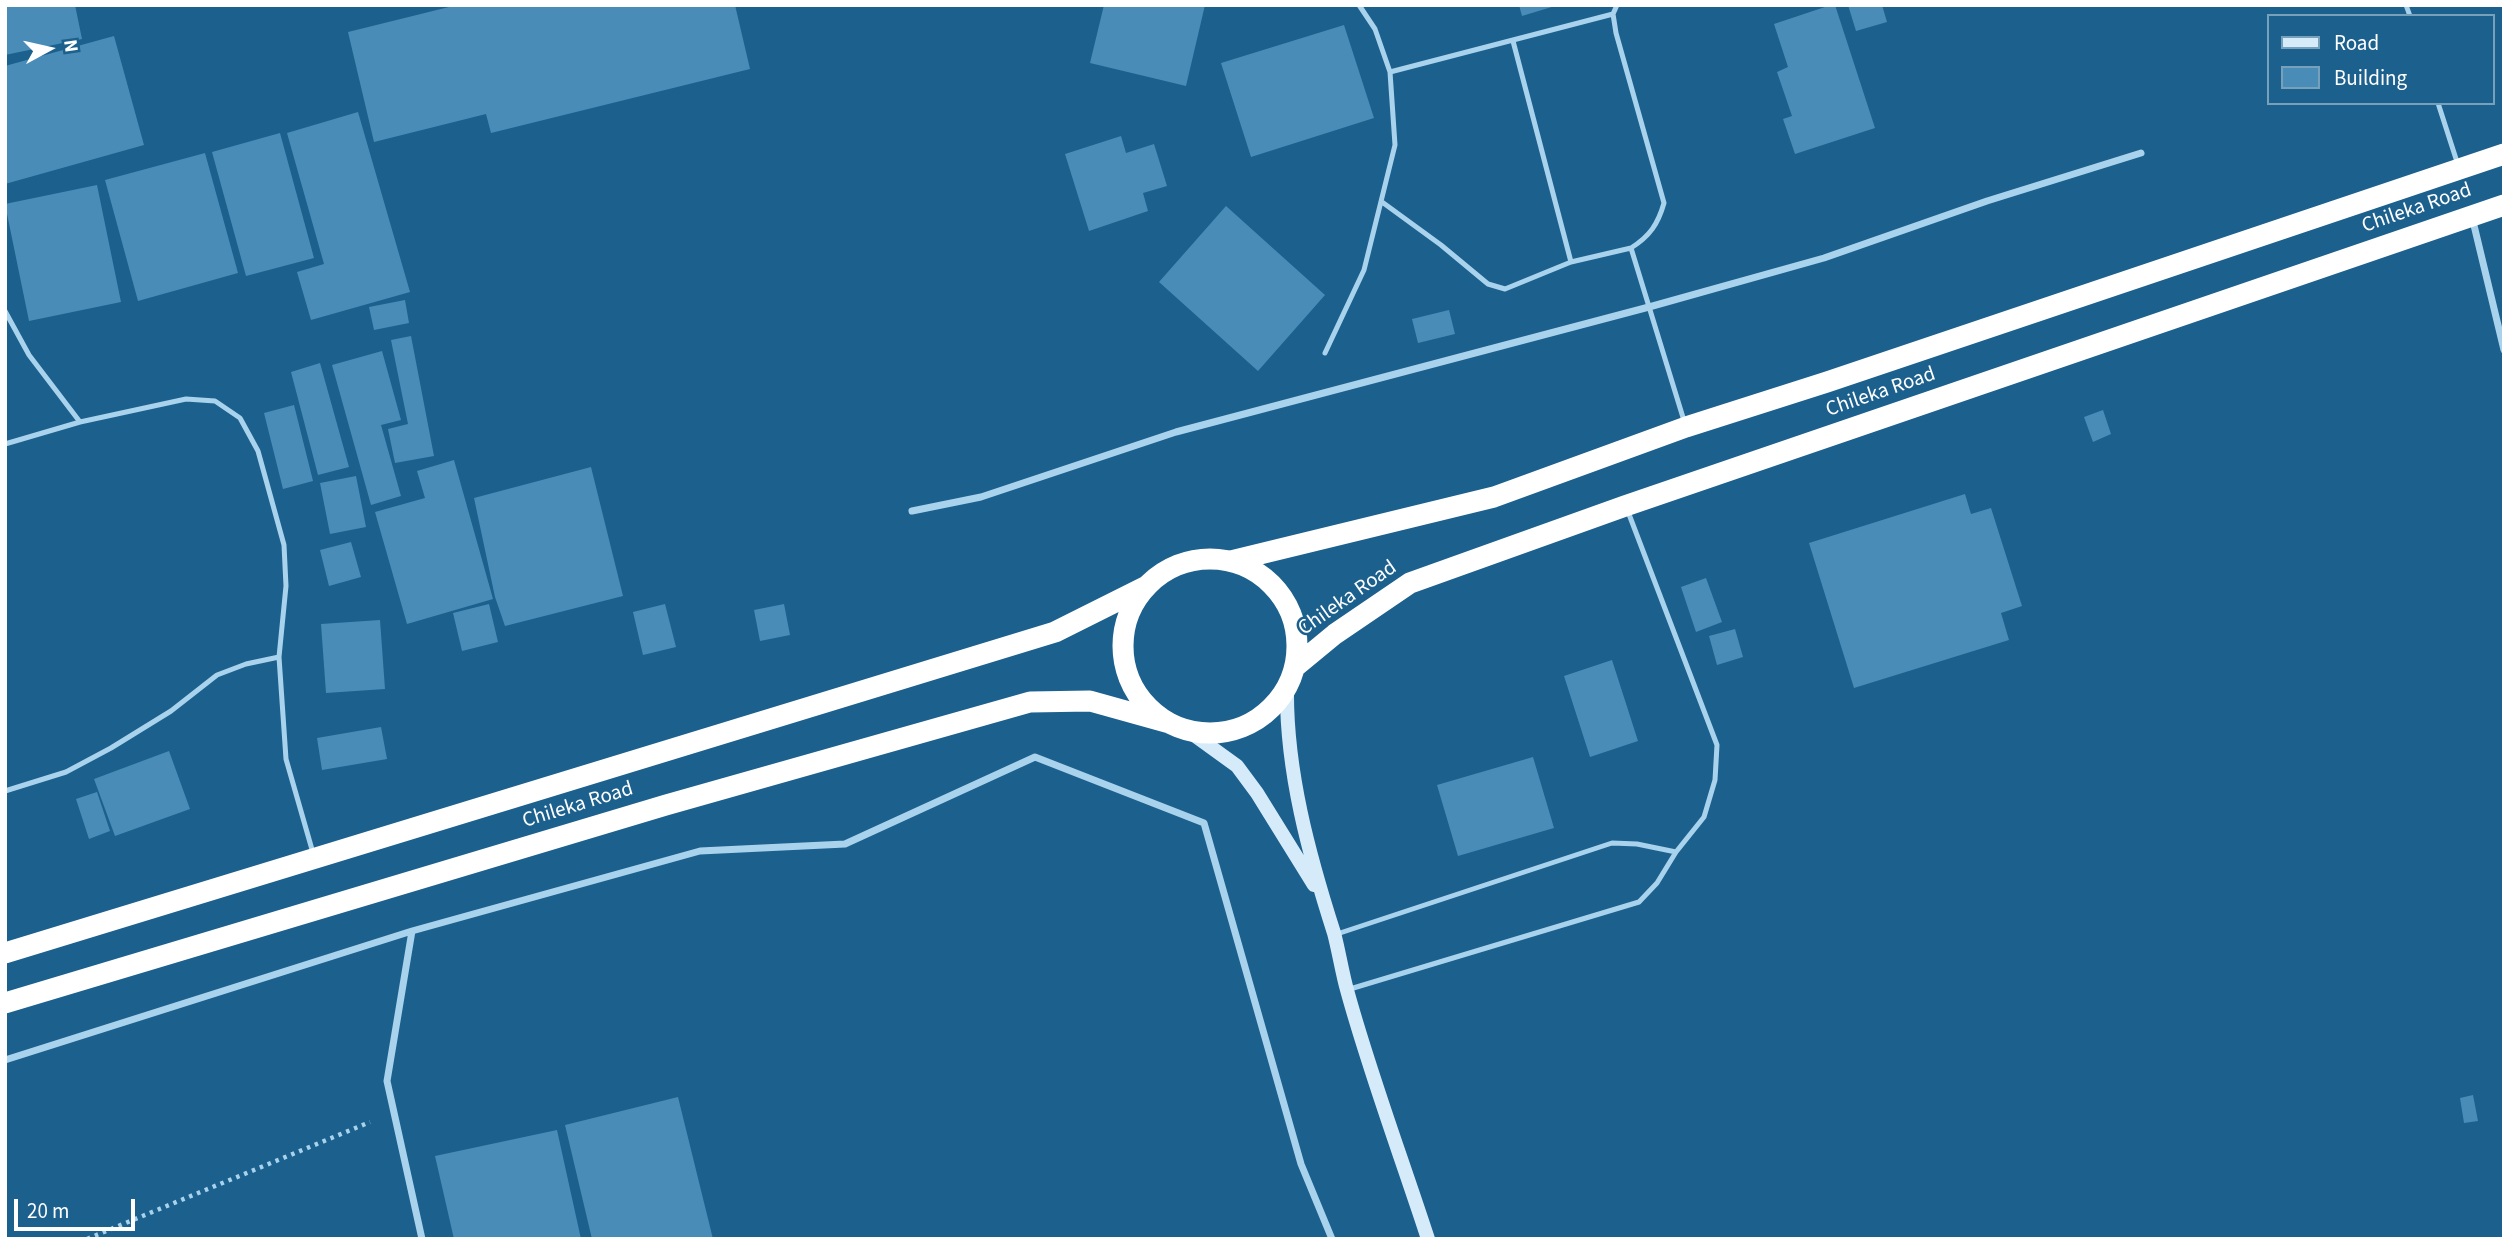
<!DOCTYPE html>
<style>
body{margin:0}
#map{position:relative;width:2509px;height:1244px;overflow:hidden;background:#1c608e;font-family:"Source Sans 3",sans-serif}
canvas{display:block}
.frame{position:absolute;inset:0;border:7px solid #fff;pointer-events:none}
.legend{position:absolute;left:2267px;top:14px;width:228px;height:91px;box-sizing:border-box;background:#1c608e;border:2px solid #77a0bb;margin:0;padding:9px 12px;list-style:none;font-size:21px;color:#fff}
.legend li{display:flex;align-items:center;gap:14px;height:35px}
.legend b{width:35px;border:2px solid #77a0bb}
.north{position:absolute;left:14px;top:14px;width:70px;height:70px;-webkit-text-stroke:5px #1c608e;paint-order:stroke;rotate:82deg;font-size:19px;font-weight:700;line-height:28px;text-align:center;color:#fff}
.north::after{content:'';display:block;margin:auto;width:24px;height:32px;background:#fff;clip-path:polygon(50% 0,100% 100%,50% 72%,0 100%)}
.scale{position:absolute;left:14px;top:1199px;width:121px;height:32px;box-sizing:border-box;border:4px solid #fff;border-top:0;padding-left:9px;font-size:21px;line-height:24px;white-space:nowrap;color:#fff;-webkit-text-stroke:5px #1c608e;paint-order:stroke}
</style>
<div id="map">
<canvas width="2509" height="1244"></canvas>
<div class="frame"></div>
<ul class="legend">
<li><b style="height:9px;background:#d6ebfa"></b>Road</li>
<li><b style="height:19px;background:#498cb8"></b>Building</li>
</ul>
<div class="north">N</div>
<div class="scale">20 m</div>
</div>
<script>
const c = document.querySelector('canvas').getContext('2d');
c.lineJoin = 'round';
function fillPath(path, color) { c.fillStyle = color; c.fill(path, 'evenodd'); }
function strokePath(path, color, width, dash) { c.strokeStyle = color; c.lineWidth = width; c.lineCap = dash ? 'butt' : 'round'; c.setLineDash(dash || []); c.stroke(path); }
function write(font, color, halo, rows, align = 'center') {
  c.font = font + ' "Source Sans 3",sans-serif'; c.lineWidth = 5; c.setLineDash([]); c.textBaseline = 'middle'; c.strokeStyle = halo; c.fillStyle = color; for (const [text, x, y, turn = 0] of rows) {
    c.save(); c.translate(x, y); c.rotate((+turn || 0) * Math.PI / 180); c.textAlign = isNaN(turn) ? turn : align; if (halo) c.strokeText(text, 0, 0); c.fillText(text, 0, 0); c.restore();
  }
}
fillPath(new Path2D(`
 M 5,5 L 75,5 L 82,39 L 5,55 Z
 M 457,5 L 735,5 L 750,69 L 491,133 L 486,114 L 374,142 L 348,32 Z
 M 1104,5 L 1205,5 L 1186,86 L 1090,63 Z
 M 1519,5 L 1554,5 L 1555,6 L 1522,16 Z
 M 1831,5 L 1835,5 L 1875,128 L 1795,154 L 1783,119 L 1792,116 L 1777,72 L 1788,67 L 1774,24 Z
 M 1848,5 L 1882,5 L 1887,22 L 1856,31 Z
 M 1344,25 L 1374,118 L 1251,157 L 1221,63 Z
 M 114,36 L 144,145 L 5,184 L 5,66 Z
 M 358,112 L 410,292 L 311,320 L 297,272 L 324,264 L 287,133 Z
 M 280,133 L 314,258 L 246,276 L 212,152 Z
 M 1121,136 L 1126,153 L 1154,144 L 1167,186 L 1143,193 L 1148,211 L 1089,231 L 1065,154 Z
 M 205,153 L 238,273 L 138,301 L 105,180 Z
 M 97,185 L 121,302 L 29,321 L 5,204 Z
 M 1226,206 L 1325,295 L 1258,371 L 1159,282 Z
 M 405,300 L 409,323 L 374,330 L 369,307 Z
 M 1449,310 L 1455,334 L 1418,343 L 1412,319 Z
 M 411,336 L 434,456 L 395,463 L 388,429 L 408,424 L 391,340 Z
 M 382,351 L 401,420 L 381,425 L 401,496 L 371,505 L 332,365 Z
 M 320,363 L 349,467 L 318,475 L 291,372 Z
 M 294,405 L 313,481 L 283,489 L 264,413 Z
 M 2103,410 L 2111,434 L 2093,442 L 2084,417 Z
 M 454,460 L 493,599 L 407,624 L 375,512 L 425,498 L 417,471 Z
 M 591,467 L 623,596 L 505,626 L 495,597 L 474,498 Z
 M 356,476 L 366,527 L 330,534 L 320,483 Z
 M 1965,494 L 1971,514 L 1991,508 L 2022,606 L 2001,613 L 2009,640 L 1854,688 L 1809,543 Z
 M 351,542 L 361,577 L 329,586 L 320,550 Z
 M 1706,578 L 1722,622 L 1696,632 L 1681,587 Z
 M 489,604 L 498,642 L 462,651 L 453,613 Z
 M 665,604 L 676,647 L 643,655 L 633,612 Z
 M 784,604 L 790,635 L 760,641 L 754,610 Z
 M 380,620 L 385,689 L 326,693 L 321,624 Z
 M 1735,629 L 1743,657 L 1717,665 L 1709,636 Z
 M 1612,660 L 1638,741 L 1590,757 L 1564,676 Z
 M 381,727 L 387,759 L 322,770 L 317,738 Z
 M 169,751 L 190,809 L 115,836 L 94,779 Z
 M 1533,757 L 1554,828 L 1458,856 L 1437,785 Z
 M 97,792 L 110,831 L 89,839 L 76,799 Z
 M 2473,1095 L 2478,1121 L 2464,1123 L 2460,1098 Z
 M 678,1097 L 713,1239 L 592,1239 L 565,1125 Z
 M 557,1130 L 581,1239 L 454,1239 L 435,1156 Z`), '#498cb8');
strokePath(new Path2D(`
 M 87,1239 L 370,1122`), '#a9d3ed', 4.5, [3.5, 5]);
strokePath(new Path2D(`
 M 1617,5 L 1613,14 L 1616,33 L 1664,203 C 1658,224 1650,236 1631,248 L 1685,424
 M 2406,5 L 2410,16
 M 1513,41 L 1571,262 L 1631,248
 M 1390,72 L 1613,14
 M 2438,103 L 2458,165
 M 1382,202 L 1441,245 L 1488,284 L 1505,289 L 1571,262
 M 5,311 L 29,355 L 80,422 L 186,399 L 215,401 L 240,418 L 258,451 L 284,545 L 286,586 L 279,657 L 286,759 L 313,853
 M 1325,353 L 1364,270 L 1395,145 L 1390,72 L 1375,29 L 1359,5
 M 5,444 L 80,422
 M 5,791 L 66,772 L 111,748 L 171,711 L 217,675 L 246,664 L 279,657
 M 1337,934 L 1612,843 L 1637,844 L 1676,852 L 1704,817 L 1715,780 L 1717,745 L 1627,509
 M 1350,989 L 1639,902 L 1657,883 L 1676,852`), '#a9d3ed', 5);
strokePath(new Path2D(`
 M 2472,217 L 2504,350
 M 912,511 L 981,497 L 1176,432 L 1649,307 L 1824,258 L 1987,201 L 2141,153
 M 5,1060 L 412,931
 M 422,1239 L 387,1081 L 412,931 L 700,851 L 845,844 L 1035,757 L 1204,823 L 1301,1164 L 1332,1239`), '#a9d3ed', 7);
strokePath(new Path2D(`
 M 1287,689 C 1286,771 1309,855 1334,933 C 1339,952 1342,972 1347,990 C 1370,1074 1401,1156 1428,1239
 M 1190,732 L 1237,766 L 1257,793 L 1314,885`), '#d6ebfa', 14);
strokePath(new Path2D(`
 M1123 646a87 87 0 1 1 174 0a87 87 0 1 1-174 0Z
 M 1231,561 L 1494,497 L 1686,427 L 1827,382 L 2504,154
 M 1295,667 L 1335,634 L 1410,583 L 1625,506 L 2504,205
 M 5,953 L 1055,632 L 1147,586
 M 5,1003 L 666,805 L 1030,702 L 1090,701 L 1169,723`), '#fff', 21);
write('21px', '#fff', '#1c608e', [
 ["Chileka Road",2417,209,-19],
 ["Chileka Road",1881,393,-19],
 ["Chileka Road",1348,599,-35],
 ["Chileka Road",578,806,-17]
]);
</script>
